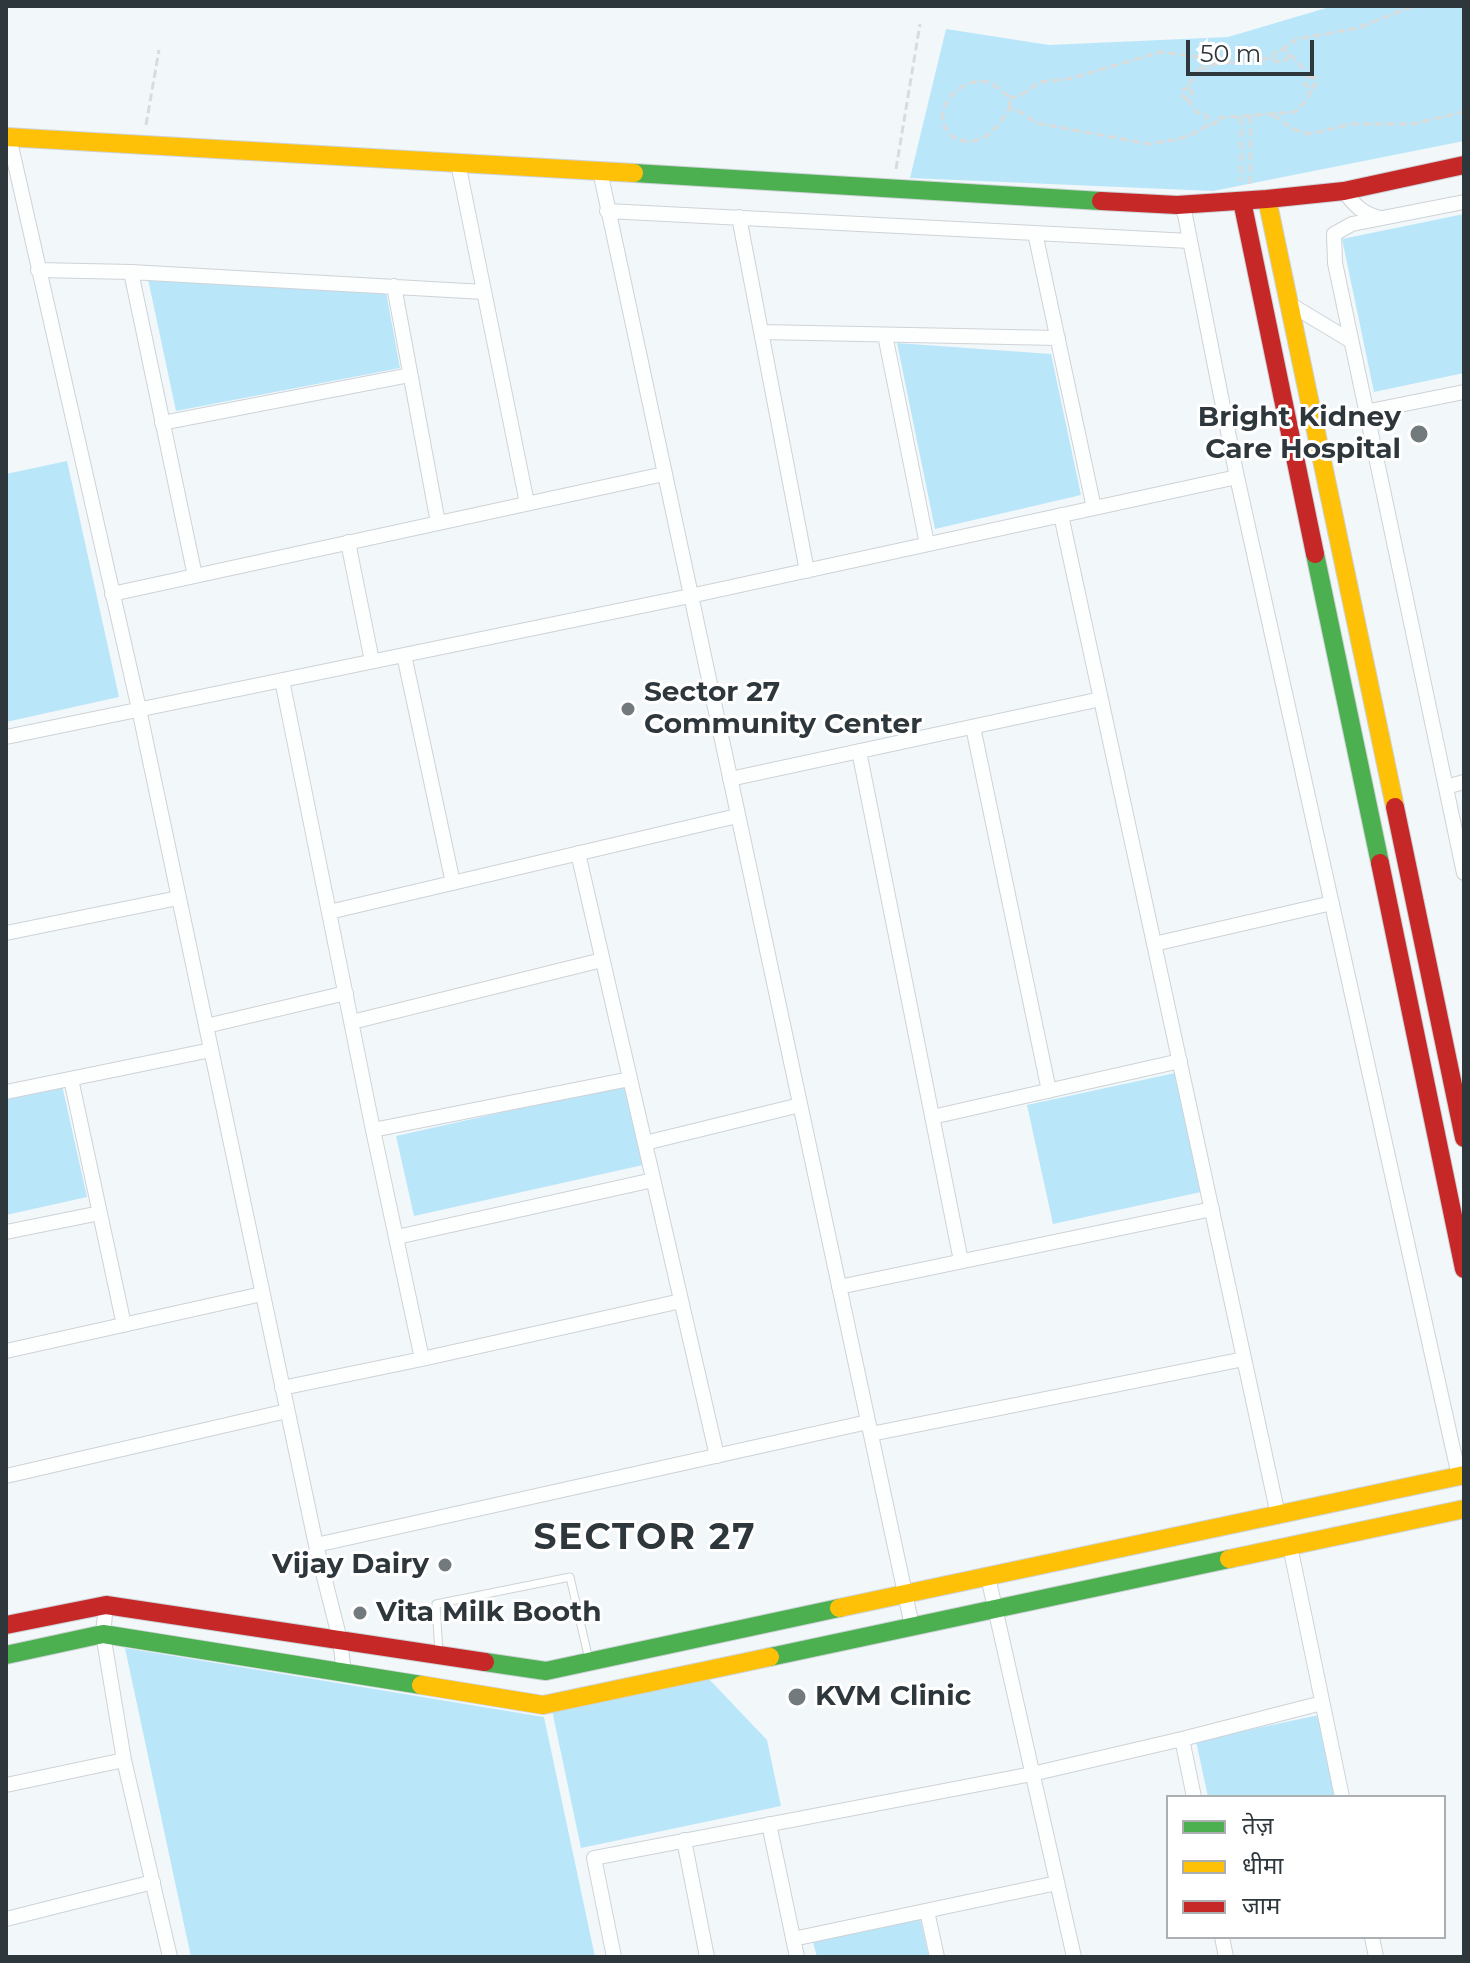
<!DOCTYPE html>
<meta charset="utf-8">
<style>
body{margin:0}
#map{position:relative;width:1470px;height:1963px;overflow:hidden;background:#f2f7fa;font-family:Montserrat,"Noto Sans Devanagari",sans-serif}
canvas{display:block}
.frame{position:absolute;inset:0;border:8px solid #2e373c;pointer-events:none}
.legend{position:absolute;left:1166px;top:1795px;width:280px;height:144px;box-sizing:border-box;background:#fff;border:2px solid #abafb1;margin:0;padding:10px 14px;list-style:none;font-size:24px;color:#2e373c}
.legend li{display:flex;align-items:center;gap:16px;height:40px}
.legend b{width:40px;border:2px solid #abafb1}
.scale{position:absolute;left:1186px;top:40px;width:128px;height:36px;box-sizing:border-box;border:4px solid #2e373c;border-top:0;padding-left:10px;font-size:24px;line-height:28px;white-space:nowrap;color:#2e373c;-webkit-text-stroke:6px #fff;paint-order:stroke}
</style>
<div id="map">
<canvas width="1470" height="1963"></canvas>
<div class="frame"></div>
<ul class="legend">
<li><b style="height:10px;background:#4caf50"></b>तेज़</li>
<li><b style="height:10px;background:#ffc107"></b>धीमा</li>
<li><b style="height:10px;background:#c62828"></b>जाम</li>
</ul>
<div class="scale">50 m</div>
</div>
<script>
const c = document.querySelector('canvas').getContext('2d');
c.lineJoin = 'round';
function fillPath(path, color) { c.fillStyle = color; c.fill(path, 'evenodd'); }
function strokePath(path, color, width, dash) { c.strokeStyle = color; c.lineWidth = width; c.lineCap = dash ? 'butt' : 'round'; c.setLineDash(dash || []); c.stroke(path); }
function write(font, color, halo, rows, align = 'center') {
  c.font = font + ' Montserrat,sans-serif'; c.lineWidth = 6; c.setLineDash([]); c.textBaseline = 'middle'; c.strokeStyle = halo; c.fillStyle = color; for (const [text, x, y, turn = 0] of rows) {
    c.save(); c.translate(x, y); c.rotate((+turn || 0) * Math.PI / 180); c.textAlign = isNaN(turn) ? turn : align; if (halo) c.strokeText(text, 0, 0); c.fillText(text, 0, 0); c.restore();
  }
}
fillPath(new Path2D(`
 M 1333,6 L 1464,6 L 1464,141 L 1213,191 L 910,178 L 946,29 L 1049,45 L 1228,37 Z
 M 1464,214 L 1464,373 L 1374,392 L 1342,239 Z
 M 148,279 L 386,292 L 400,368 L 176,411 Z
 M 897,343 L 1051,354 L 1081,495 L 935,529 Z
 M 67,461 L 119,697 L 6,722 L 6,474 Z
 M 1175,1073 L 1201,1192 L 1053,1224 L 1027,1105 Z
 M 62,1085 L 87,1197 L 6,1215 L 6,1097 Z
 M 625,1085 L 643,1165 L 414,1216 L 396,1136 Z
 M 125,1648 L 544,1717 L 595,1957 L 191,1957 Z
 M 707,1677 L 767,1740 L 781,1806 L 581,1848 L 552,1710 Z
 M 1319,1715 L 1337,1797 L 1208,1797 L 1196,1741 Z
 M 920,1918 L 929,1957 L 817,1957 L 813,1942 Z`), '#bae6fa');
const lane = new Path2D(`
 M 439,1654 L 436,1604 L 570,1577 L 589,1660`);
const street = new Path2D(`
 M 9,137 L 139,709 L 316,1545 L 340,1640 L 344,1673
 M 458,163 L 527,503
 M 600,171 L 912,1626
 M 1344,191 C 1354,205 1363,214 1380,218
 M 1464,202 L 1352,224 L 1334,234 L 1335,263 L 1464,873
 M 1183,205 L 1237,477
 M 607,211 L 1190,241
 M 739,217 L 807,571
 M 1035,233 L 1094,508
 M 38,270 L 131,272 L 484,292
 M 131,272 L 195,576
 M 394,286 L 438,523
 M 1288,303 L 1351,341
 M 761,332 L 1058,338
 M 885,335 L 927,544
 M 1365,412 L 1464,392
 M 162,423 L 410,375
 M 1061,515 L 1278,1515
 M 348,542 L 372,661
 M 112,594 L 664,474
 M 404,655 L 453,883
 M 282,680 L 373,1130 L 422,1359 L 282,1388
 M 973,727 L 1049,1091
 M 6,737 L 690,596 L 1237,477 L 1459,1476
 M 859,751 L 961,1261
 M 730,779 L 1101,699
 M 1446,787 L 1464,782
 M 578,853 L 717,1456
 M 329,912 L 737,816
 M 6,933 L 178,898
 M 1154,944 L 1332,903
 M 352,1022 L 602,960
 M 206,1026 L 346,993
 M 71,1079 L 124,1325
 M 6,1092 L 211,1050
 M 932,1117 L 1180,1061
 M 373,1130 L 630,1079
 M 645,1143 L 800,1105
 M 6,1232 L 100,1213
 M 397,1237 L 653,1180
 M 839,1287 L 1212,1209
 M 6,1351 L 262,1294
 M 422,1359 L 681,1301
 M 871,1434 L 1244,1359
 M 6,1476 L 287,1411
 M 316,1545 L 868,1422
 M 1290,1546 L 1342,1797
 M 988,1577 L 1074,1957
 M 106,1605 L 103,1634 L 124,1760 L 170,1957
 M 1182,1739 L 1194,1797
 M 6,1785 L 124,1760
 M 769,1824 L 797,1957
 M 684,1840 L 707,1957
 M 927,1911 L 937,1957
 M 6,1919 L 153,1882
 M 1222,1937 L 1226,1957
 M 1372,1937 L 1376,1957
 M 793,1939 L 1057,1883
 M 614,1957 L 594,1858 L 1032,1774 L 1182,1739 L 1322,1703`);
const fast = new Path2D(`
 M 634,173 L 1101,201
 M 1315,554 L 1380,863
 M 6,1655 L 103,1634 L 421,1685
 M 770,1657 L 1229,1559
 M 485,1662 L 546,1671 L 839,1608`);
const slow = new Path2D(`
 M 6,137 L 634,173
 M 1267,199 L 1395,807
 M 1229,1559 L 1464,1509
 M 839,1608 L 1464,1475
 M 421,1685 L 543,1705 L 770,1657`);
const jam = new Path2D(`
 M 1101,201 L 1177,205 L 1267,199 L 1344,191 L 1464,165
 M 1242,201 L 1315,554
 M 1395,807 L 1464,1138
 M 1380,863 L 1464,1269
 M 6,1625 L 106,1605 L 485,1662`);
strokePath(lane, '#cdd3d7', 9);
strokePath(street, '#cdd3d7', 16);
strokePath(fast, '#cdd3d7', 20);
strokePath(slow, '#cdd3d7', 20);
strokePath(jam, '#cdd3d7', 20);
strokePath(new Path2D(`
 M 1207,58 L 1190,83 L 1189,87 L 1192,93 L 1188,100 L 1198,113 L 1207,115 L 1207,121 L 1211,124
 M 1273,59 L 1280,63 L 1286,60 L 1288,54
 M 1201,66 L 1207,70 L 1214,64
 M 1309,76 L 1316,78 L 1317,82 L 1312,89
 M 1009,97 L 1018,97 L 1040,82 L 1068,79 L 1161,52 L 1207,58 L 1214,64 L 1273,58 L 1275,52 L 1283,49 L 1297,39 L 1358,28 L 1413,6
 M 1188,100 L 1182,95 L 1183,90 L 1189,87
 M 1010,108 L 1009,97 C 1002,91 993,82 982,81 C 963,81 940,99 943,120 C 946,141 969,147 986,136 C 997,129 1003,118 1010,108 L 1017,110 L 1037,123 L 1149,144 C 1163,142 1177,140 1190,135 C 1199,131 1206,125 1216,123 L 1216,118 L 1295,112 C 1303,105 1308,100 1311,89 L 1304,84 L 1309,76 L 1296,60 L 1283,49
 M 1273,115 L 1293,129 L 1309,134 L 1352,124 L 1412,124 L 1464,112
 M 1241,117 L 1241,181
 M 146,125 L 159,50
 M 896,169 L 920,24
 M 1250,184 L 1251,116`), '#dadcdc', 3, [8, 4]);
strokePath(lane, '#fdfefe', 7);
strokePath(street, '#fdfefe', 14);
strokePath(fast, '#4caf50', 18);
strokePath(slow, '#ffc107', 18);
strokePath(jam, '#c62828', 18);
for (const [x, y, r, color] of [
 [1419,434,10,"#737a7e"],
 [628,709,8,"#737a7e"],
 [445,1565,8,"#737a7e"],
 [360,1613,8,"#737a7e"],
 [797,1697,10,"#737a7e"]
]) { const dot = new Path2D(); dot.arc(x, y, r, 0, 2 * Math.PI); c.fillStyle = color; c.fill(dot); strokePath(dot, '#fff', 3); }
write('bold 28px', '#2e373c', '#fff', [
 ["Bright Kidney",1401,418,"right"],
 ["Care Hospital",1401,450,"right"],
 ["Sector 27",644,693],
 ["Community Center",644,725],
 ["Vijay Dairy",429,1565,"right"],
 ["Vita Milk Booth",376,1613],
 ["KVM Clinic",815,1697]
], 'left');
c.letterSpacing = '2px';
write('bold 36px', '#2e373c', '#fff', [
 ["SECTOR 27",645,1538]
]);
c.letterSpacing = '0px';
</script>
